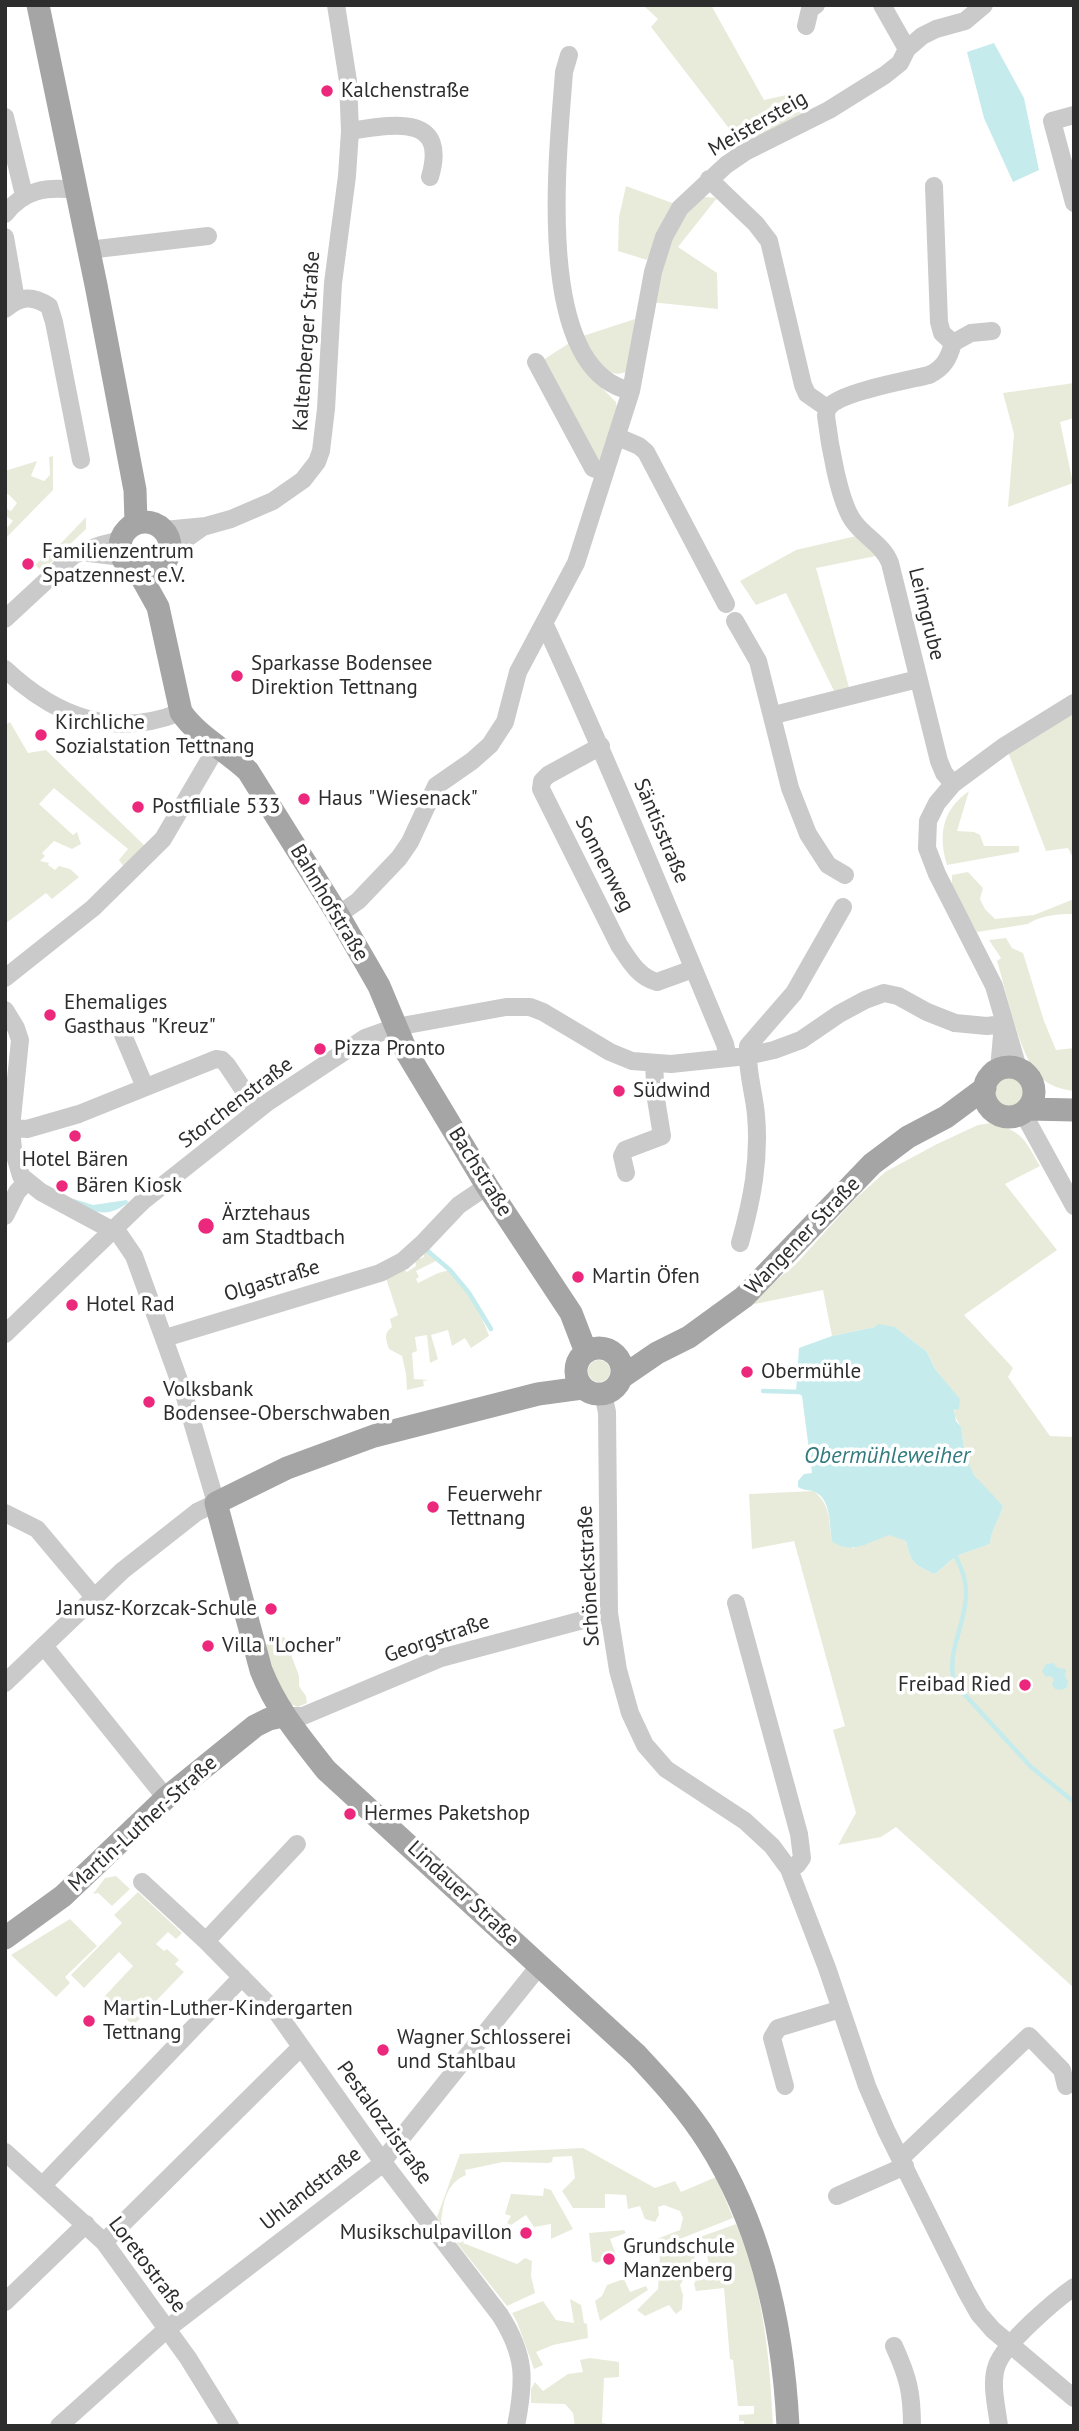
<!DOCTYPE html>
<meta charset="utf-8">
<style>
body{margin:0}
#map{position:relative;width:1079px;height:2431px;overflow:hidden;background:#fff;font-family:"PT Sans",sans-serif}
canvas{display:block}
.frame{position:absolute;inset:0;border:7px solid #2d2d2d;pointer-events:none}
</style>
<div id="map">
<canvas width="1079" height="2431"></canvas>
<div class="frame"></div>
</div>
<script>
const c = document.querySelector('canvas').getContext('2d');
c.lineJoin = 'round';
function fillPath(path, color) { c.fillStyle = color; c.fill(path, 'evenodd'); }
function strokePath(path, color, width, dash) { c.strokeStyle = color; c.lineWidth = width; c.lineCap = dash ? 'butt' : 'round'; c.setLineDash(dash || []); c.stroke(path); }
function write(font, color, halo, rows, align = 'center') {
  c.font = font + ' "PT Sans",sans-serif'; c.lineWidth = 7; c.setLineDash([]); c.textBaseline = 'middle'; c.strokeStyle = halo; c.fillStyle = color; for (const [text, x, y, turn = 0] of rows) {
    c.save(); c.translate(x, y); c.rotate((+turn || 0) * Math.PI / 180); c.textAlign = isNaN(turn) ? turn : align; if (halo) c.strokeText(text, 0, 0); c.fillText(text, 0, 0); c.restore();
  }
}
fillPath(new Path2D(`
 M 643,5 L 711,5 L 764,100 L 791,94 L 806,113 L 741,144 L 651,27 L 658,19 Z
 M 626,186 L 675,204 L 647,260 L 618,251 L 619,217 Z
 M 706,197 L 717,198 L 678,247 L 717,273 L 718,309 L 650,302 L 670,237 L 697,199 Z
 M 635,319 L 628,371 C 605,383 594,352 583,336 Z
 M 571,342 L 601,387 L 616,402 L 617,408 L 600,463 L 543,360 Z
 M 1074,383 L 1074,418 L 1060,422 L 1073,483 L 1008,507 L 1014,434 L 1003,393 Z
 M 53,456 L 53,490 L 5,539 L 5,530 L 13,521 L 5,515 L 5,508 L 11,511 L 17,503 L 8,494 L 5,494 L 5,471 L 37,461 L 31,476 L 44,481 L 50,475 L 49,457 Z
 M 86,517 L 86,529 L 42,571 L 35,565 L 43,558 L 45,560 Z
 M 856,536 L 876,556 L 816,568 L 850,691 L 836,695 L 786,593 L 756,605 L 740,581 L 796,550 Z
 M 1074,710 L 1074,860 L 1068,848 L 1046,851 L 1008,752 Z
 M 10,722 L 28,753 L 46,750 L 147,848 L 126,870 L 119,860 L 128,849 L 54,788 L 39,804 L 73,835 L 77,832 L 81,844 L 72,849 L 54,841 L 42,853 L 45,856 L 40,861 L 49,863 L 48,865 L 55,870 L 59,866 L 70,869 L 79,877 L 52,899 L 46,893 L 5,924 L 5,725 Z
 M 969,791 L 957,831 L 974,832 L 980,835 L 984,846 L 1019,846 L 1019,852 L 947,865 C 938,835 942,810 969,791 Z
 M 968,872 L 983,888 L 980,899 L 985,909 L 995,919 L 1034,915 L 1074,899 L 1074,914 C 1059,914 1040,915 1028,924 L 977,932 L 952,889 L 952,875 Z
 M 1006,938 L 1012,948 L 1023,953 L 1044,1021 L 1056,1050 L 1074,1048 L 1074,1091 C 1060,1089 1049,1086 1039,1076 C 1019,1055 1006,990 997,961 L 1001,958 L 989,940 Z
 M991 1092a18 18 0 1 1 36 0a18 18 0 1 1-36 0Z
 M 991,1123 C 1024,1132 1024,1139 1040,1166 L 1005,1184 L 1057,1250 L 964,1315 L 1013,1368 L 1008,1377 L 1050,1436 L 1074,1437 L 1074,1988 L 896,1827 L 881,1837 L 838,1845 L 856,1813 L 833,1730 L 845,1726 L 794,1541 L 752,1549 L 749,1494 L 814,1491 C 832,1507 828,1520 832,1541 L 853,1548 L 889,1534 L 906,1541 C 911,1564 915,1565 935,1574 L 956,1556 L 990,1544 C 991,1530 999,1519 1003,1506 C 987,1490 969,1475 964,1452 C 963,1445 963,1436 961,1429 C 956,1413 950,1419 959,1399 L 935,1369 L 927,1352 L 895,1327 L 875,1327 L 832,1336 L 823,1290 L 745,1306 L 796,1264 L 852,1202 L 885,1172 L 937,1144 L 978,1125 Z
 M 423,1246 L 438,1260 L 416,1271 L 419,1277 L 416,1279 L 418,1283 L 438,1273 L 450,1270 C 467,1291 480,1310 489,1336 L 471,1348 L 465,1338 L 452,1346 L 448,1330 L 431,1335 L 438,1359 L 430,1363 L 427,1335 L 415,1337 L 417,1351 L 412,1353 L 414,1379 L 429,1380 L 423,1381 L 424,1386 L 407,1390 L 406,1374 L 402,1356 L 389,1349 C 386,1339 383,1334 392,1327 L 390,1319 L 398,1315 L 386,1278 L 402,1268 L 407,1272 L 416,1266 L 415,1260 L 424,1257 Z
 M588 1371a11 11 0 1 1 22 0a11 11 0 1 1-22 0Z
 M 279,1635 L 285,1638 L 299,1676 L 299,1686 L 306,1696 L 307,1703 L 298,1707 L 291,1704 L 276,1679 L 266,1645 L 272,1638 Z
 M 116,1876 L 130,1889 L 112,1906 L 98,1893 L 93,1894 L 105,1878 Z
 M 138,1892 L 182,1933 L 176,1939 L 168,1932 L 156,1944 L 164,1951 L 167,1949 L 179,1960 L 175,1964 L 184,1972 L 155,2002 L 157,2004 L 133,2025 L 108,2002 L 101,2000 L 133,1966 L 119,1952 L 84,1988 L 71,1975 L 122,1923 L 114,1915 Z
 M 70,1919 L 97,1946 L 65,1977 L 70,1983 L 56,1997 L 11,1955 Z
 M 583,2148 L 655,2188 L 675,2181 L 681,2192 L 716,2177 L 733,2218 L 657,2248 L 654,2240 L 680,2230 L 683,2218 L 680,2211 L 664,2205 L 658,2207 L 659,2215 L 655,2222 L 645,2219 L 640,2206 L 628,2209 L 626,2195 L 605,2194 L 605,2208 L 573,2208 L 562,2191 L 575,2178 L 572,2156 L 553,2157 L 552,2162 L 548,2163 L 503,2162 L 465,2170 L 466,2175 C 446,2183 443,2203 441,2223 L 437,2217 L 460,2154 Z
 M 544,2188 L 551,2190 L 573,2229 L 551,2239 L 551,2224 L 534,2227 L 526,2215 L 511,2225 L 507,2223 L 511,2216 L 505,2214 L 511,2194 L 543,2196 Z
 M 736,2224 C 763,2287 770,2358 773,2426 L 744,2426 L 744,2421 L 739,2421 L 739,2415 L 754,2414 L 754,2406 L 738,2406 L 733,2360 L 730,2359 L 724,2288 L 696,2291 L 694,2284 L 700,2271 L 709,2265 L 706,2250 L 693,2251 L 698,2272 L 695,2277 L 685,2278 L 680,2285 L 683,2295 L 682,2309 L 676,2314 L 669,2305 L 645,2316 L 637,2310 L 658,2289 L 660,2254 L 667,2249 Z
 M 624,2230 L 626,2233 L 610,2239 L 616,2255 L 596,2263 L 592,2261 L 589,2233 Z
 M 456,2231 L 470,2234 L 463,2243 L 517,2264 L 525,2258 L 532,2261 L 531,2276 L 535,2293 L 507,2306 L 457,2243 Z
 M 624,2279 L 630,2292 L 646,2286 L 648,2290 L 600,2321 L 595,2301 L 602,2296 L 607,2285 Z
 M 570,2299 L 581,2305 L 584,2323 L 587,2324 L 588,2338 L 553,2345 L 536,2352 L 543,2365 L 534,2369 L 517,2322 L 512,2313 L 543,2301 L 556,2320 L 574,2323 Z
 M 590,2358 L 619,2362 L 619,2377 L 604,2378 L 602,2423 L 608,2424 L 608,2426 L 575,2426 L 573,2413 L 565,2404 L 531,2403 L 531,2389 L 535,2382 L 543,2391 L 568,2374 L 583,2372 L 580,2360 Z`), '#e9ebda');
fillPath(new Path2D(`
 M 994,43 L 1024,98 L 1039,170 L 1013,182 L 984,118 L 967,52 Z
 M 74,1199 L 93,1205 L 127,1200 L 128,1203 C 105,1219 96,1212 73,1202 Z
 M 878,1324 L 895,1327 L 927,1352 L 935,1369 L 960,1399 L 959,1409 L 954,1410 L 956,1421 L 961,1427 L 965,1455 L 974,1475 L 1003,1506 C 999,1520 991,1530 990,1544 L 956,1556 L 935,1574 C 915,1565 911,1564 906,1541 L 889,1535 C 869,1542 851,1556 832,1541 C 829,1526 832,1500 815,1492 C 809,1489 804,1491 798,1487 L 798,1481 L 804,1474 L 812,1473 L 802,1396 L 796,1392 L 799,1348 L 832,1336 L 875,1327 Z
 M 1053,1663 L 1058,1668 L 1066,1669 L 1065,1677 L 1068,1681 L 1067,1687 L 1062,1690 L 1055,1689 L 1052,1684 L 1054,1679 L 1051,1676 L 1046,1677 L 1042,1671 L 1046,1664 Z`), '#c5ebec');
strokePath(new Path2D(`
 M 423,1247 L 450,1270 L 469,1293 L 491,1329
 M 763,1391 L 801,1392
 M 954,1553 C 961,1566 967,1582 966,1596 C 965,1626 945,1655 955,1684 L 1031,1767 L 1074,1802`), '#c5ebec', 4.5);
strokePath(new Path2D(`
 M 882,5 L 907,49
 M 806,26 L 810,9 L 816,5
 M 569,55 L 564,72 C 559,146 531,370 631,391
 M 1074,115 L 1052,121 L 1074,203
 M 5,117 L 24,195
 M 350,131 C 390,125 449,112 430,177
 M 709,179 L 756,224 L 769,241 L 803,385 L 807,394 L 827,408
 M 934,186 L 939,322 L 942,333 L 953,343
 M 5,214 C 24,190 46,186 76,190
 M 5,237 L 16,300
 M 88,250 L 208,236
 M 5,309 C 21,296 32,295 49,306 L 54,322 L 81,460
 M 536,362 L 593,468 L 604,472
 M 618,437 L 639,446 L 646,452 L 726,604
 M 164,530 L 206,526 L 231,519 L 273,501 L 303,480 L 317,462 L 321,451 L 326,409 L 333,283 L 347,176 L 350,131 L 348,81 L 336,5
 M 171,545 L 186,539 L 203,527
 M 89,553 L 122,557
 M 5,619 L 74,555 L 101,545 L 121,540
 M 735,621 L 758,661 L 790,788 L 808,834 L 828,865 L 845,875
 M 545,625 C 609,763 666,903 725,1044 L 728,1058
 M 5,669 C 56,717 114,739 181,712
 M 774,715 L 918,679
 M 601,746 L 548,775 L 542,781 L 541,789 L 619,945 C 629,960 638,977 657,982 L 693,969
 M 953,784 L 944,773 L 939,761 L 890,563 C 883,545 865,537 854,522 C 839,503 829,441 826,416 C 827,411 826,409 830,406 C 842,392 909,380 929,375 C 944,368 949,358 953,343 L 971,333 L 992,331
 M 338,915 L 358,901 L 399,858 L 410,842 L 436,786 L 472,761 L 490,745 L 505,722 L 518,672 L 576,563 L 631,391 L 653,272 L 664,237 L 680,208 L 726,165 L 745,152 L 829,110 L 885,75 L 900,63 L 907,49 L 922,36 L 936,29 L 965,21 L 984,5
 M 5,978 L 93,908 L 163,839 L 218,745
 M 5,1010 L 16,1028 L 20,1040 L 11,1128 L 13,1149 L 21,1176 L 41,1192 L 119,1234 L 134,1256 L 184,1394 L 216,1503 L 197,1512 L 122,1571 L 5,1683
 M 123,1035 L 145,1087
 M 1018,1068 L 994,986 L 937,874 L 927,848 L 928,821 L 937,803 L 953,784 L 1003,747 L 1074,703
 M 999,1069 L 1003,1024
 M 1023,1113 L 1074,1206
 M 11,1128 L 27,1129 L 79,1114 L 216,1059 L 222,1060 L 227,1065 L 257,1110
 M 626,1173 L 622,1156 L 625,1150 L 662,1136 L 656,1099 L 654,1064
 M 5,1216 L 17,1192 L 26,1182
 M 740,1243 C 752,1200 760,1160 756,1115 C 754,1092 746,1069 748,1046 L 794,993 L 843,907
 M 5,1334 L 143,1201 L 268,1102 L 365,1038 L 396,1027 L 506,1007 L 530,1007 L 543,1012 L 610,1052 L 632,1061 L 671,1064 L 747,1056 L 774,1050 L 801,1040 L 839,1014 L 865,1000 L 884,993 L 898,996 L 927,1012 L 955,1023 L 987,1026 L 1003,1024
 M 165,1338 L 380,1273 L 403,1261 L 423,1243 L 459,1205 L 487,1186
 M 603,1394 L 607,1412 L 609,1613 L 618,1670 L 630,1713 L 645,1745 L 666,1769 L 745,1821 L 772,1846 L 789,1869 L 827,1968 L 867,2086 L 886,2130 L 966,2291 L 979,2314 L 993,2330 L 1074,2398
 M 5,1513 L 37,1529 L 94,1597
 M 736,1603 L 799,1834 L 802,1858 L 797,1865 L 789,1869
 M 44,1646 L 166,1798
 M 283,1716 L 303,1716 L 441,1658 L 609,1613
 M 142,1882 L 206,1941 L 278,2014 L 382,2161 L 500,2315 C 526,2356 525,2380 516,2426
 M 206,1941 L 297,1844
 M 785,2086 L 772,2038 L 778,2028 L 841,2009
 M 5,2152 L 104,2242 L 188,2358 L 230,2426
 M 901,2158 L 1029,2036 L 1062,2070 L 1066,2086
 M 43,2185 L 242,1977
 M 837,2196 L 905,2166
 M 104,2242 L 301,2047
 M 5,2302 L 86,2224
 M 894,2346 C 908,2377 912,2392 912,2426
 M 59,2426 L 167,2329 L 378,2167 L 540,1965
 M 999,2426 C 997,2408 990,2383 997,2365 C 1005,2343 1054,2301 1074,2287`), '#cacaca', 18);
strokePath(new Path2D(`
 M 38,5 L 96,285 L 135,490 L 136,523
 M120 547a25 25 0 1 1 50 0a25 25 0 1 1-50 0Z
 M 138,571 L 158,607 L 181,712 C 197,736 227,751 248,771 L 338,915 L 367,965 L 379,986 L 407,1053 L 442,1111 L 487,1186 L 571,1313 L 586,1352
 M984 1092a25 25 0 1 1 50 0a25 25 0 1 1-50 0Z
 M 1028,1109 L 1074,1110
 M576 1371a23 23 0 1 1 46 0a23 23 0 1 1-46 0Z
 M 622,1377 L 657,1353 L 689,1337 L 744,1297 L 872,1164 L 908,1137 L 946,1117 L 985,1088
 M 582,1388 L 538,1394 L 374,1436 L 287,1468 L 216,1503 L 261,1670 C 276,1709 301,1738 326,1770 L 637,2055 C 663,2083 688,2110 708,2142 C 762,2227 783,2326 788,2426
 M 5,1938 L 63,1896 L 166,1798 L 255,1726 L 269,1719 L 283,1716`), '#a5a5a5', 23);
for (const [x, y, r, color] of [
 [327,91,7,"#eb287b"],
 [28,564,7,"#eb287b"],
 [237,676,7,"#eb287b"],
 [41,735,7,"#eb287b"],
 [304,799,7,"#eb287b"],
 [138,807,7,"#eb287b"],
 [50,1015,7,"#eb287b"],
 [320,1049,7,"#eb287b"],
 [619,1091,7,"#eb287b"],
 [75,1136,7,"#eb287b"],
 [62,1186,7,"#eb287b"],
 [206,1226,9,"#eb287b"],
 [578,1277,7,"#eb287b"],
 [72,1305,7,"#eb287b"],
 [747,1372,7,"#eb287b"],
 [149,1402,7,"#eb287b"],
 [433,1507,7,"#eb287b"],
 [271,1609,7,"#eb287b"],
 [208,1646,7,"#eb287b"],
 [1025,1685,7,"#eb287b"],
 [350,1814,7,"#eb287b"],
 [89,2021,7,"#eb287b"],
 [383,2050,7,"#eb287b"],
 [526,2233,7,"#eb287b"],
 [609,2259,7,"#eb287b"]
]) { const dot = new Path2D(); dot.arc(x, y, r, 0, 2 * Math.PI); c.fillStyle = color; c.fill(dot); strokePath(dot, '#fff', 2.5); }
write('21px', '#2d2d2d', '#fff', [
 ["Kalchenstraße",341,91],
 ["Familienzentrum",42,552],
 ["Spatzennest e.V.",42,576],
 ["Sparkasse Bodensee",251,664],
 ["Direktion Tettnang",251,688],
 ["Kirchliche",55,723],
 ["Sozialstation Tettnang",55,747],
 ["Haus \"Wiesenack\"",318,799],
 ["Postfiliale 533",152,807],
 ["Ehemaliges",64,1003],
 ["Gasthaus \"Kreuz\"",64,1027],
 ["Pizza Pronto",334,1049],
 ["Südwind",633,1091],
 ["Hotel Bären",75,1160,"center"],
 ["Bären Kiosk",76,1186],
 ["Ärztehaus",222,1214],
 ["am Stadtbach",222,1238],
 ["Martin Öfen",592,1277],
 ["Hotel Rad",86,1305],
 ["Obermühle",761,1372],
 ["Volksbank",163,1390],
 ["Bodensee-Oberschwaben",163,1414],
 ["Feuerwehr",447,1495],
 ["Tettnang",447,1519],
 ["Janusz-Korzcak-Schule",257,1609,"right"],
 ["Villa \"Locher\"",222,1646],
 ["Freibad Ried",1011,1685,"right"],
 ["Hermes Paketshop",364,1814],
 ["Martin-Luther-Kindergarten",103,2009],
 ["Tettnang",103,2033],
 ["Wagner Schlosserei",397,2038],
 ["und Stahlbau",397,2062],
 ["Musikschulpavillon",512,2233,"right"],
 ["Grundschule",623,2247],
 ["Manzenberg",623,2271]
], 'left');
write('21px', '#2d2d2d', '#fff', [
 ["Meistersteig",758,124,-30],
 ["Kaltenberger Straße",307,341,-86],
 ["Leimgrube",926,614,76],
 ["Säntisstraße",661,831,67],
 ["Sonnenweg",604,864,63],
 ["Bahnhofstraße",329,903,59],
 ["Storchenstraße",236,1103,-37],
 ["Bachstraße",480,1172,58],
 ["Wangener Straße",803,1236,-46],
 ["Olgastraße",272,1281,-17],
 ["Schöneckstraße",589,1576,-93],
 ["Georgstraße",437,1639,-19],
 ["Martin-Luther-Straße",143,1824,-42],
 ["Lindauer Straße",463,1894,43],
 ["Pestalozzistraße",384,2123,54],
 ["Uhlandstraße",311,2189,-38],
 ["Loretostraße",147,2265,53]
]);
write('italic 23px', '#337b7e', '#fff', [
 ["Obermühleweiher",887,1456]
]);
</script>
